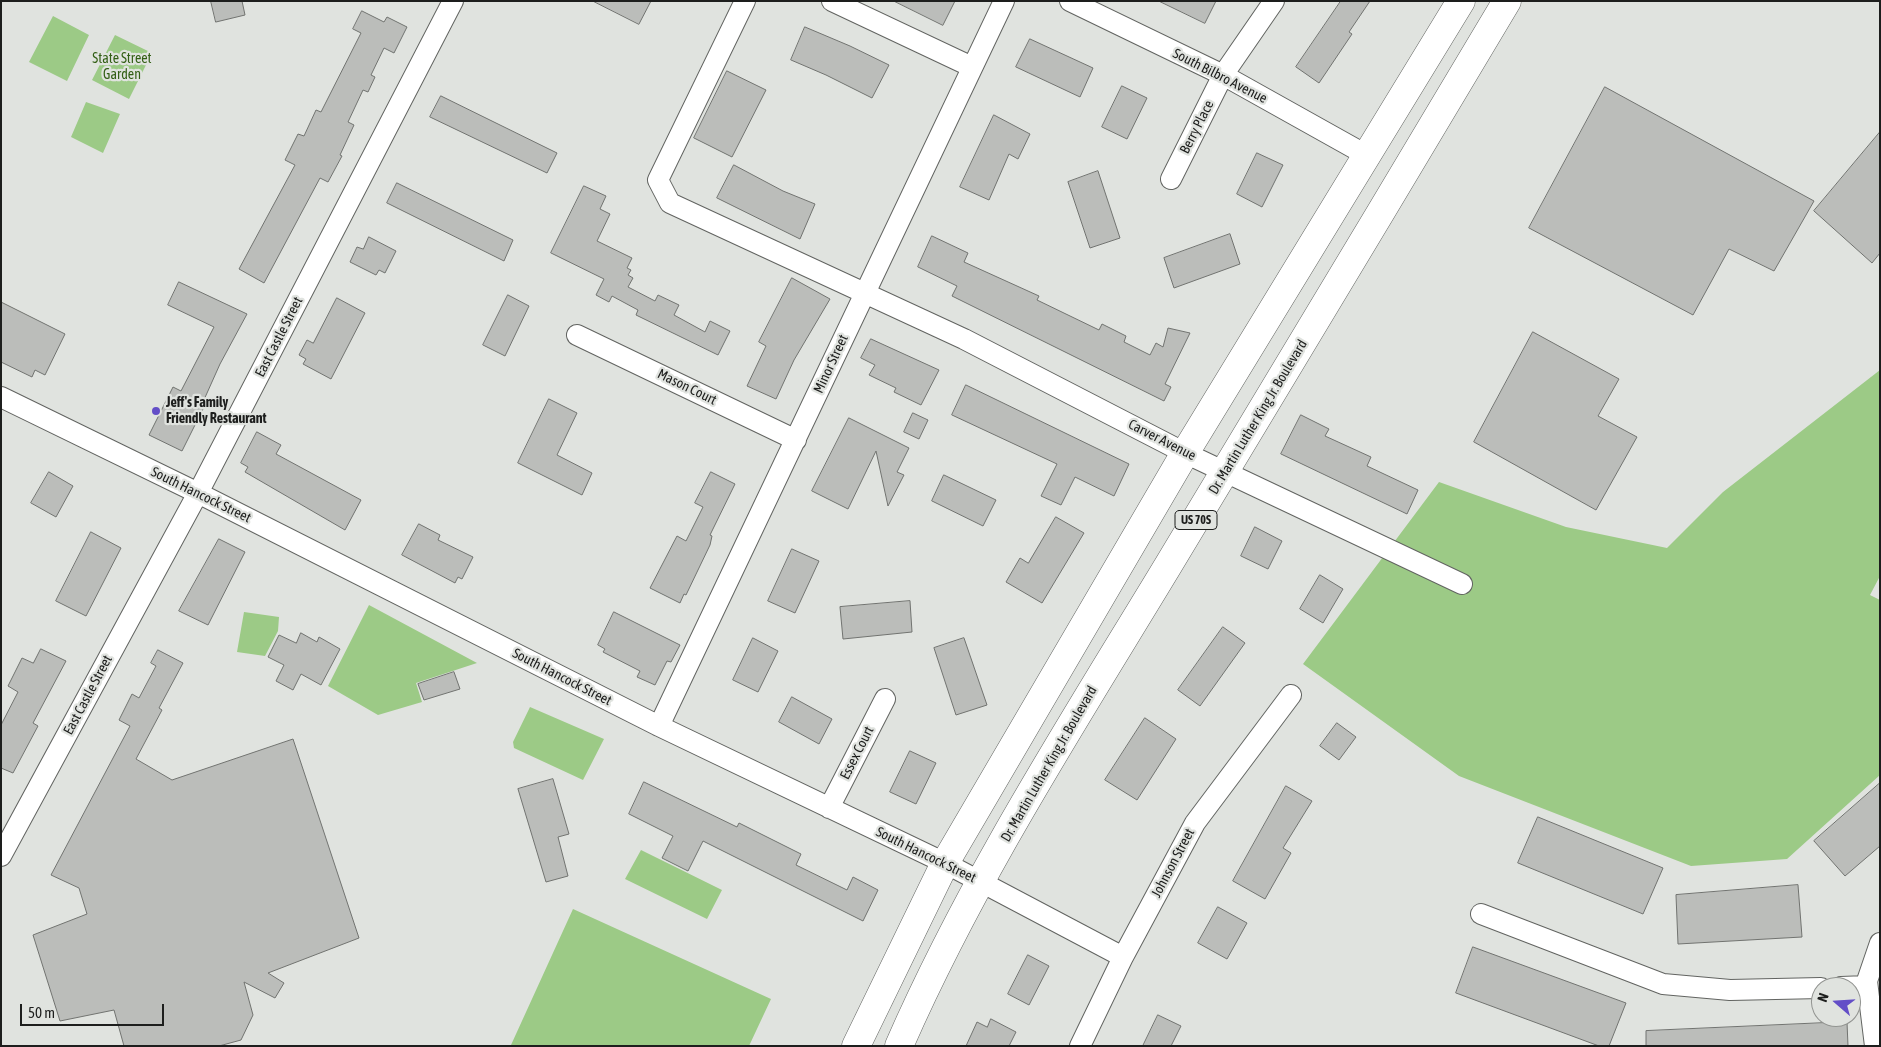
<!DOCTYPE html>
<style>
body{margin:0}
#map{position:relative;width:1881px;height:1047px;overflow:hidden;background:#e0e3df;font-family:"Asap Condensed",sans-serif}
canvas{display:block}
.frame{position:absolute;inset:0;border:2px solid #1d1e1d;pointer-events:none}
.north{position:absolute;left:1811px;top:977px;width:50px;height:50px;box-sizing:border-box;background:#e0e3df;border:1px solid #929491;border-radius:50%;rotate:289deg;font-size:14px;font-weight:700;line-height:20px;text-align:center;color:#1d1e1d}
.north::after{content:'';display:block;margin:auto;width:18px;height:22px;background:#634ec7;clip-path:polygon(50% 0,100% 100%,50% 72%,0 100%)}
.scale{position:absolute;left:20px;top:1004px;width:144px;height:22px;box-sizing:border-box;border:2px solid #1d1e1d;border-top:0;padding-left:6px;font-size:15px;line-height:18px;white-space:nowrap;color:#1d1e1d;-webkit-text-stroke:4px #e0e3df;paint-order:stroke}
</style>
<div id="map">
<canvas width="1881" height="1047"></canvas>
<div class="frame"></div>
<div class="north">N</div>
<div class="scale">50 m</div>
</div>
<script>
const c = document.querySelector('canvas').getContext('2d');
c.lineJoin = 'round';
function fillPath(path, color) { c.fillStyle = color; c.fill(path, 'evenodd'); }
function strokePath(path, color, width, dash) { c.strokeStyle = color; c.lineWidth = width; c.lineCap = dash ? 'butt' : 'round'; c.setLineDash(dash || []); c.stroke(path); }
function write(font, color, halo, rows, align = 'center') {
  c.font = font + ' "Asap Condensed",sans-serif'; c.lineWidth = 4.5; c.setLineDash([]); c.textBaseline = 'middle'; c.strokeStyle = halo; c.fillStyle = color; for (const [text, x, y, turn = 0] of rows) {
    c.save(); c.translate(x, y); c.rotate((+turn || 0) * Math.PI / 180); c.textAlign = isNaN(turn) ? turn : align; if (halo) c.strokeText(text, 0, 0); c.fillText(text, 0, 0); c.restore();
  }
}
fillPath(new Path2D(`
 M 53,16 L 89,35 L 67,81 L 29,62 Z
 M 115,35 L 152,53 L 129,99 L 92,80 Z
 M 86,102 L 120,114 L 103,153 L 71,137 Z
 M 1880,370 L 1880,576 L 1870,595 L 1880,600 L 1880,775 L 1787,859 L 1691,866 L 1459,776 L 1303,664 L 1439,482 L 1566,527 L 1667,548 L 1723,492 Z
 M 369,605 L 477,663 L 416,683 L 422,702 L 378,715 L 328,686 Z
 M 244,612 L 279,617 L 278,631 L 265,656 L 237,652 Z
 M 530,707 L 604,739 L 583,780 L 514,748 L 513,742 Z
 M 641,850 L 722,890 L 707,919 L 625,879 Z
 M 573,909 L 771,999 L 749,1046 L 511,1045 Z`), '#9cca86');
const building = new Path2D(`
 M 211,1 L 242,1 L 245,15 L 216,22 Z
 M 593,1 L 651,1 L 639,24 Z
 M 894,1 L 955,1 L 943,25 Z
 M 1159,1 L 1216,1 L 1205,23 Z
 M 1341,1 L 1370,1 L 1349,32 L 1352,34 L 1319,83 L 1296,67 Z
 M 362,11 L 384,22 L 387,17 L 407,27 L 394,53 L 384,48 L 371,75 L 375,77 L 368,92 L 363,90 L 348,122 L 354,125 L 340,155 L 342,156 L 328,182 L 320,178 L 264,283 L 239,269 L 295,165 L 285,160 L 298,134 L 304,136 L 316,110 L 321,112 L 361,33 L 353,29 Z
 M 805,27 L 850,46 L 889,65 L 872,98 L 826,75 L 791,60 Z
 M 1030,39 L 1093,68 L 1080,97 L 1016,67 Z
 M 727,71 L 766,90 L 732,157 L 694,138 Z
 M 1122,86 L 1147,98 L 1127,139 L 1102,127 Z
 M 1605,87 L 1814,201 L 1774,271 L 1729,249 L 1693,315 L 1529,228 Z
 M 441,96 L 557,153 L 547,173 L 430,117 Z
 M 994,115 L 1030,134 L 1018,159 L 1009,154 L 989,200 L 960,187 Z
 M 1880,132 L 1880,253 L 1872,263 L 1814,211 Z
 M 1257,153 L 1283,165 L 1262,207 L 1237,194 Z
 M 734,165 L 783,191 L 815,204 L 800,239 L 717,198 Z
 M 1098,171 L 1120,238 L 1090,248 L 1068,182 Z
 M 397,183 L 513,240 L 504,261 L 387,203 Z
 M 584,186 L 606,196 L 600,209 L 610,214 L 597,241 L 632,258 L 627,268 L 631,270 L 628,275 L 633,278 L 628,287 L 655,301 L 658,295 L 679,305 L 674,315 L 705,332 L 710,321 L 730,331 L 718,355 L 636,315 L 638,310 L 612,296 L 609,302 L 596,295 L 604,279 L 551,253 Z
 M 1230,234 L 1240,264 L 1174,288 L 1164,258 Z
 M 932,236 L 968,253 L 964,262 L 1039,296 L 1037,300 L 1099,330 L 1102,324 L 1126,336 L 1124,342 L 1150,355 L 1156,343 L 1163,347 L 1168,328 L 1190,333 L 1165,384 L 1171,387 L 1164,401 L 952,296 L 957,286 L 918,267 Z
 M 369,237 L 396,251 L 385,273 L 379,270 L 376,275 L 350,262 L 357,247 L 363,249 Z
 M 792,278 L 830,299 L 794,360 L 776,399 L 747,386 L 766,346 L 759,342 Z
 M 179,282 L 247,314 L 220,364 L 203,402 L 206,403 L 182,451 L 149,435 L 173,387 L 181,391 L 214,327 L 168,305 Z
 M 508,295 L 529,306 L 505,356 L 483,345 Z
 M 337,298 L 365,313 L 331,379 L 303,364 L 306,359 L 299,355 L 307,340 L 313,343 Z
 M 1,302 L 65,334 L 45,375 L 35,370 L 32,377 L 1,362 Z
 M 1533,332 L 1619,379 L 1598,416 L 1637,437 L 1596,510 L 1474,442 Z
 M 871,339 L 939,370 L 921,405 L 894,392 L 896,388 L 869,375 L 875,365 L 861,358 Z
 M 966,385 L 1129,464 L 1114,496 L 1075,477 L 1061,505 L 1041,496 L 1057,464 L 952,415 Z
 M 549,399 L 577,413 L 557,455 L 592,473 L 582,495 L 518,463 Z
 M 913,413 L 928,420 L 919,439 L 904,432 Z
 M 1301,415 L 1329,429 L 1325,436 L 1371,457 L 1367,466 L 1418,490 L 1407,514 L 1281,454 Z
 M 849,418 L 909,448 L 897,472 L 904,475 L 888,506 L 876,451 L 848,509 L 812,491 Z
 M 257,432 L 281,445 L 276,454 L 361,500 L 345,530 L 245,472 L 248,467 L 241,463 Z
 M 49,472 L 73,486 L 56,517 L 31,503 Z
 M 711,472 L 735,484 L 710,535 L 712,536 L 710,545 L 686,595 L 684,594 L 680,603 L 650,588 L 677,536 L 686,541 L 703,507 L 695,503 Z
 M 944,475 L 996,500 L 983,526 L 932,501 Z
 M 1056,517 L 1084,533 L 1042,603 L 1006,582 L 1020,558 L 1028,563 Z
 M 419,524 L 440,535 L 438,540 L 473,557 L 462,579 L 458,577 L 455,583 L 402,555 Z
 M 1255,527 L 1282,541 L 1268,569 L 1241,556 Z
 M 91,532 L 121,548 L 86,616 L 56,601 Z
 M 219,539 L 245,552 L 208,625 L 179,611 Z
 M 792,549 L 819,561 L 795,613 L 768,601 Z
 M 1320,575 L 1343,589 L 1323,623 L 1300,609 Z
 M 910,601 L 912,632 L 843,639 L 840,607 Z
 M 614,612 L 680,645 L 671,662 L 667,661 L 655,685 L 637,677 L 640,671 L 603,652 L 605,649 L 598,645 Z
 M 1223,627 L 1245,643 L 1200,706 L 1178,690 Z
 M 301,633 L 317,642 L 319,637 L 340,649 L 321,685 L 301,674 L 293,690 L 276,681 L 284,665 L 268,657 L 279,635 L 296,643 Z
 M 753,638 L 778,651 L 758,692 L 733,680 Z
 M 964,638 L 987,705 L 956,715 L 934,648 Z
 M 41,649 L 66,661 L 33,723 L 38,726 L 13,773 L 1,768 L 1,725 L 18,692 L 8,686 L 22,658 L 33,663 Z
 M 158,650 L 183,663 L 159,708 L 162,710 L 136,759 L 172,780 L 293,739 L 359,938 L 268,973 L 284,983 L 275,998 L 244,982 L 253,1015 L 241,1040 L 219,1046 L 124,1046 L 114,1010 L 60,1021 L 33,935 L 87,914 L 79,888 L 51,875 L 130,726 L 119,720 L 132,694 L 139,698 L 156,666 L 151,663 Z
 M 454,672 L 460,689 L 424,700 L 418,684 Z
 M 792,697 L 832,719 L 819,744 L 779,722 Z
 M 1145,718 L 1176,739 L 1137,800 L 1105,780 Z
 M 1337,723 L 1356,737 L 1339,760 L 1320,746 Z
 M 910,751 L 936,763 L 916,804 L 890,792 Z
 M 553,779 L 569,834 L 558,837 L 568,876 L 546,882 L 518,789 Z
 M 644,782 L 737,827 L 739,823 L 801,854 L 796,865 L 847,890 L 853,877 L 878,890 L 863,921 L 703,841 L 688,871 L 662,858 L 673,836 L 629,814 Z
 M 1880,783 L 1880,846 L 1845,876 L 1814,841 Z
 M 1286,786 L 1312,801 L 1283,848 L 1291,853 L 1265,899 L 1233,881 Z
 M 1538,817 L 1663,868 L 1643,914 L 1518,863 Z
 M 1798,885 L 1802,937 L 1678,944 L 1676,895 Z
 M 1218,907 L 1247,923 L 1227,959 L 1198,943 Z
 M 1473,947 L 1626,1003 L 1609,1046 L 1599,1046 L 1456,993 Z
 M 1028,955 L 1049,966 L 1029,1005 L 1008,994 Z
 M 1158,1015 L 1181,1026 L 1171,1046 L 1143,1046 Z
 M 991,1019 L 1016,1032 L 1009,1046 L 966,1046 L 977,1022 L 987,1027 Z
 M 1847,1022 L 1848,1046 L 1646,1046 L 1646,1031 Z`);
fillPath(building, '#bbbdba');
strokePath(building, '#717370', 1);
const street = new Path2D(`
 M 745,1 L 658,180 L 670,203 L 964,339 L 1185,453 L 1462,584
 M 832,1 L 972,67
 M 1070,1 L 1223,75 L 1368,156
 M 1171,179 L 1223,75 L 1274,1
 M 577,335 L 796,440
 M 1,397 L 198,493 L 659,726 L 945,863 L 1123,957
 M 659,726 L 1004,1
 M 829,808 L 885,699
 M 1,856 L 198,493 L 453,1
 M 1481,914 L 1663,984 L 1730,990 L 1821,988
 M 1841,987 L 1867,986
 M 1080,1046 L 1123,957 L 1195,823 L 1291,695
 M 1875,1046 L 1867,981 L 1880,943`);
const primary = new Path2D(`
 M 856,1046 L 945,863 L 1185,453 L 1461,1
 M 899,1046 C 973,877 1074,721 1169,564 C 1282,377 1395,189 1507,1`);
strokePath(street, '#626461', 22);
strokePath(primary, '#626461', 29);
strokePath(street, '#fff', 20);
strokePath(primary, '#fff', 28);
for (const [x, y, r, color] of [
 [156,411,5,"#634ec7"]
]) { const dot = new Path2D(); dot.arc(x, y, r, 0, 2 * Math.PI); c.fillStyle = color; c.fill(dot); strokePath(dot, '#e0e3df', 2); }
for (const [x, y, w] of [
 [1196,520,42]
]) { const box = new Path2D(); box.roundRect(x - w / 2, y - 9.5, w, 19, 4); c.fillStyle = '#e0e3df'; c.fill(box); strokePath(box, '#1d1e1d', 1); }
write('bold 12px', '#1d1e1d', null, [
 ["US 70S",1196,520]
]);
write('14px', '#325f15', '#e0e3df', [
 ["State Street",122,59],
 ["Garden",122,75]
]);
write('14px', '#1d1e1d', '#e0e3df', [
 ["South Bilbro Avenue",1220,76,27],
 ["Berry Place",1197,127,-63],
 ["East Castle Street",279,337,-63],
 ["Minor Street",831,364,-65],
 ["Mason Court",687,387,26],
 ["Dr. Martin Luther King Jr. Boulevard",1258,417,-59],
 ["Carver Avenue",1162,440,27],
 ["South Hancock Street",201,495,26],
 ["South Hancock Street",562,677,27],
 ["East Castle Street",88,695,-62],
 ["Essex Court",857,753,-63],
 ["Dr. Martin Luther King Jr. Boulevard",1049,764,-60],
 ["South Hancock Street",926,855,26],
 ["Johnson Street",1173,863,-62]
]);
write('bold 14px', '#1d1e1d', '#e0e3df', [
 ["Jeff's Family",166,403],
 ["Friendly Restaurant",166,419]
], 'left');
</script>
